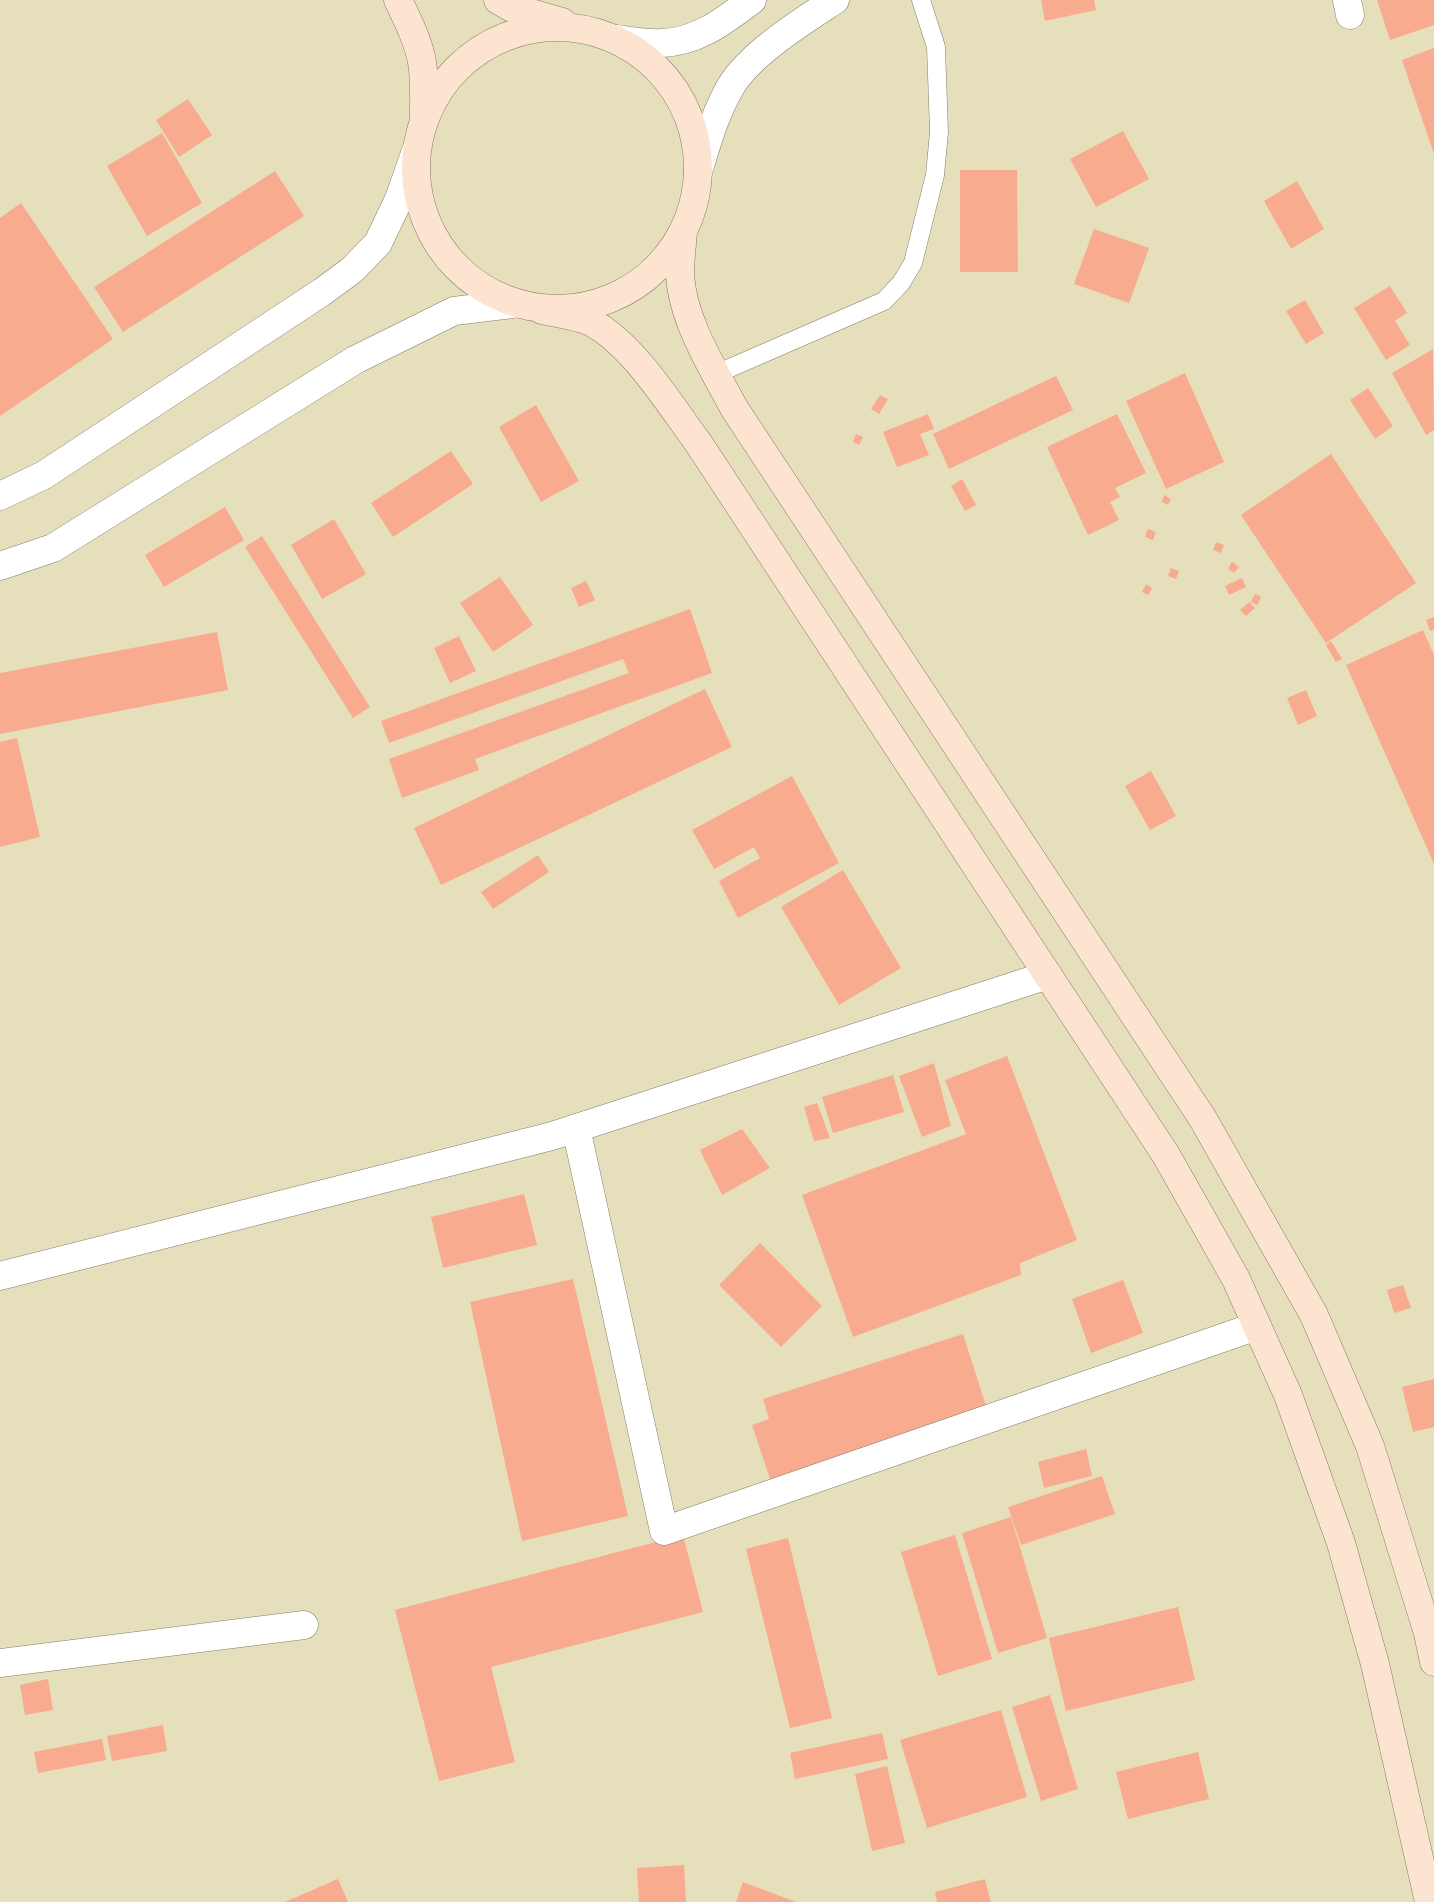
<!DOCTYPE html>
<style>
body{margin:0}
canvas{display:block;background:#e6dfbb}
</style>
<canvas width="1434" height="1902"></canvas>
<script>
const c = document.querySelector('canvas').getContext('2d');
c.lineJoin = 'round';
function fillPath(path, color) { c.fillStyle = color; c.fill(path, 'evenodd'); }
function strokePath(path, color, width, dash) { c.strokeStyle = color; c.lineWidth = width; c.lineCap = dash ? 'butt' : 'round'; c.setLineDash(dash || []); c.stroke(path); }
fillPath(new Path2D(`
 M 1041,0 L 1094,0 L 1096,10 L 1045,21 Z
 M 1377,0 L 1434,0 L 1434,25 L 1390,40 Z
 M 1434,48 L 1434,154 L 1402,60 Z
 M 188,99 L 212,135 L 179,157 L 156,120 Z
 M 1123,131 L 1149,179 L 1096,207 L 1070,159 Z
 M 162,133 L 202,203 L 147,236 L 107,166 Z
 M 960,170 L 1017,170 L 1018,272 L 960,272 Z
 M 275,171 L 304,216 L 123,332 L 94,287 Z
 M 1297,181 L 1324,229 L 1291,249 L 1264,201 Z
 M 21,203 L 113,339 L 0,416 L 0,218 Z
 M 1094,229 L 1149,248 L 1129,303 L 1074,284 Z
 M 1390,286 L 1407,313 L 1395,321 L 1410,345 L 1386,360 L 1354,308 Z
 M 1305,300 L 1324,333 L 1306,344 L 1286,311 Z
 M 1433,349 L 1434,430 L 1426,435 L 1392,373 Z
 M 1185,373 L 1224,462 L 1166,489 L 1126,401 Z
 M 1056,376 L 1073,410 L 949,469 L 933,434 Z
 M 1368,388 L 1393,426 L 1375,439 L 1350,400 Z
 M 880,395 L 888,399 L 879,414 L 871,409 Z
 M 536,405 L 579,481 L 541,502 L 499,427 Z
 M 928,414 L 934,429 L 920,434 L 929,455 L 897,467 L 883,432 Z
 M 1117,414 L 1146,473 L 1115,488 L 1120,497 L 1110,502 L 1119,520 L 1088,535 L 1047,447 Z
 M 856,434 L 863,437 L 859,445 L 853,442 Z
 M 451,451 L 473,484 L 393,537 L 371,503 Z
 M 1331,454 L 1416,583 L 1326,643 L 1241,515 Z
 M 962,479 L 976,505 L 965,511 L 951,486 Z
 M 1164,495 L 1171,499 L 1168,505 L 1162,502 Z
 M 225,507 L 244,540 L 164,587 L 145,555 Z
 M 334,519 L 366,574 L 322,599 L 291,545 Z
 M 1148,529 L 1156,532 L 1153,540 L 1145,537 Z
 M 262,536 L 370,707 L 353,718 L 245,547 Z
 M 1216,542 L 1224,545 L 1221,553 L 1213,550 Z
 M 1232,562 L 1239,567 L 1234,573 L 1228,569 Z
 M 1171,568 L 1179,571 L 1176,579 L 1168,576 Z
 M 500,577 L 533,625 L 493,652 L 460,603 Z
 M 1242,578 L 1246,587 L 1229,595 L 1225,586 Z
 M 586,581 L 595,600 L 579,607 L 571,588 Z
 M 1146,584 L 1152,588 L 1148,595 L 1142,592 Z
 M 1255,594 L 1261,597 L 1258,605 L 1251,602 Z
 M 1249,602 L 1255,608 L 1246,616 L 1240,610 Z
 M 690,609 L 712,673 L 475,759 L 479,770 L 402,798 L 389,759 L 629,673 L 623,659 L 389,743 L 381,721 Z
 M 1434,617 L 1434,629 L 1430,631 L 1426,620 Z
 M 1423,630 L 1434,655 L 1434,864 L 1346,665 Z
 M 217,632 L 228,690 L 0,734 L 0,673 Z
 M 459,636 L 476,671 L 450,683 L 434,648 Z
 M 1331,641 L 1342,659 L 1336,662 L 1326,645 Z
 M 705,689 L 732,747 L 441,885 L 414,828 Z
 M 1306,690 L 1317,716 L 1298,725 L 1287,698 Z
 M 17,738 L 40,837 L 0,847 L 0,742 Z
 M 1151,771 L 1176,816 L 1150,830 L 1125,786 Z
 M 792,776 L 839,863 L 738,918 L 719,881 L 760,858 L 754,847 L 714,869 L 692,830 Z
 M 538,855 L 549,872 L 493,909 L 481,892 Z
 M 843,870 L 901,968 L 839,1005 L 781,907 Z
 M 1007,1056 L 1077,1240 L 1020,1263 L 1021,1275 L 853,1337 L 802,1195 L 966,1134 L 945,1080 Z
 M 934,1063 L 951,1126 L 922,1137 L 899,1076 Z
 M 893,1075 L 904,1112 L 833,1133 L 822,1097 Z
 M 817,1103 L 830,1138 L 814,1141 L 804,1107 Z
 M 742,1129 L 770,1168 L 722,1195 L 700,1150 Z
 M 524,1194 L 537,1245 L 443,1268 L 431,1217 Z
 M 760,1243 L 822,1306 L 781,1347 L 719,1285 Z
 M 573,1279 L 628,1516 L 522,1541 L 470,1302 Z
 M 1123,1280 L 1143,1333 L 1091,1353 L 1072,1299 Z
 M 1403,1285 L 1411,1308 L 1394,1313 L 1387,1290 Z
 M 963,1334 L 988,1412 L 771,1482 L 752,1425 L 769,1419 L 763,1399 Z
 M 1434,1379 L 1434,1427 L 1413,1432 L 1402,1387 Z
 M 1086,1449 L 1092,1476 L 1044,1488 L 1038,1462 Z
 M 1102,1476 L 1115,1514 L 1021,1545 L 1008,1507 Z
 M 1011,1517 L 1047,1638 L 998,1653 L 962,1533 Z
 M 683,1535 L 703,1612 L 491,1667 L 515,1762 L 439,1781 L 395,1610 Z
 M 955,1535 L 992,1659 L 938,1676 L 901,1552 Z
 M 788,1538 L 832,1718 L 790,1728 L 746,1549 Z
 M 1178,1607 L 1195,1680 L 1066,1711 L 1049,1638 Z
 M 48,1679 L 53,1710 L 25,1715 L 20,1685 Z
 M 1050,1695 L 1078,1789 L 1041,1801 L 1012,1707 Z
 M 1001,1710 L 1027,1797 L 927,1828 L 900,1740 Z
 M 163,1725 L 167,1751 L 112,1761 L 107,1736 Z
 M 882,1733 L 888,1759 L 795,1779 L 790,1753 Z
 M 102,1739 L 106,1760 L 38,1773 L 34,1752 Z
 M 1198,1752 L 1209,1799 L 1128,1819 L 1116,1772 Z
 M 887,1766 L 905,1843 L 872,1851 L 855,1774 Z
 M 684,1865 L 686,1902 L 639,1902 L 637,1868 Z
 M 338,1879 L 348,1902 L 285,1902 Z
 M 985,1879 L 991,1902 L 937,1902 L 935,1892 Z
 M 743,1882 L 796,1902 L 736,1902 Z`), '#f8ab8f');
const lane = new Path2D(`
 M 716,374 L 884,301 L 901,283 L 913,263 L 935,175 L 939,132 L 936,47 L 921,0`);
const street = new Path2D(`
 M 1347,0 L 1350,15
 M 616,39 C 631,41 647,44 662,43 C 698,42 725,20 752,0
 M 698,172 C 707,143 715,113 731,86 C 751,53 803,21 835,0
 M 0,496 L 44,475 L 322,292 L 352,270 L 378,243 L 399,199 L 417,148
 M 0,566 L 53,548 L 355,360 L 454,311 L 512,304
 M 576,1128 L 664,1531 L 1257,1326
 M 0,1276 L 552,1136 L 1048,975
 M 0,1663 L 304,1625`);
const secondary = new Path2D(`
 M 398,0 C 407,19 418,40 422,62 C 425,80 424,98 424,116
 M 498,0 L 510,7 L 562,22
 M416 168a141 141 0 1 1 282 0a141 141 0 1 1-282 0Z
 M 683,232 C 682,245 680,260 680,274 C 682,320 713,368 734,408 L 1203,1119 L 1314,1315 L 1370,1446 L 1428,1633 L 1434,1662
 M 542,310 C 556,313 578,316 591,322 C 634,345 670,405 699,444 L 1166,1155 L 1236,1279 L 1288,1395 L 1341,1543 L 1375,1664 L 1429,1902`);
strokePath(lane, '#817e6c', 19);
strokePath(street, '#817e6c', 29);
strokePath(secondary, '#817e6c', 29);
strokePath(lane, '#fff', 18);
strokePath(street, '#fff', 28);
strokePath(secondary, '#fde4d1', 28);
</script>
